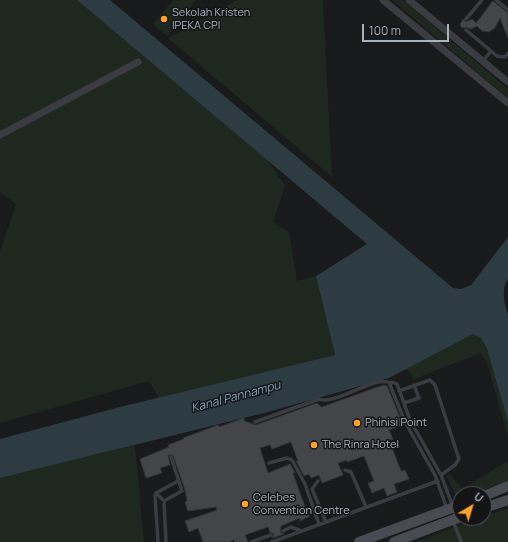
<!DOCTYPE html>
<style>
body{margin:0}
#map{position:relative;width:508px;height:542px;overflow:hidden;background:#191a1c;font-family:Manrope,sans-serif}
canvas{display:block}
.north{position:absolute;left:452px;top:486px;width:40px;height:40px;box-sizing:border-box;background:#141417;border:1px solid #505359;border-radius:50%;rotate:38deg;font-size:11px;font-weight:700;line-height:16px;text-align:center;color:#aab2bd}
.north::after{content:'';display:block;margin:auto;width:14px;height:18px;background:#ffa32e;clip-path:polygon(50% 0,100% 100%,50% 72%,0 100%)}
.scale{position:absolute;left:362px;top:24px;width:87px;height:18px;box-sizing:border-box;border:2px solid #aab2bd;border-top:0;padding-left:5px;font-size:12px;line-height:14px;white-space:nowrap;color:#aab2bd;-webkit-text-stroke:3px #141417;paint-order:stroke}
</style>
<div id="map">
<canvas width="508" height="542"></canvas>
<div class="north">U</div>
<div class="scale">100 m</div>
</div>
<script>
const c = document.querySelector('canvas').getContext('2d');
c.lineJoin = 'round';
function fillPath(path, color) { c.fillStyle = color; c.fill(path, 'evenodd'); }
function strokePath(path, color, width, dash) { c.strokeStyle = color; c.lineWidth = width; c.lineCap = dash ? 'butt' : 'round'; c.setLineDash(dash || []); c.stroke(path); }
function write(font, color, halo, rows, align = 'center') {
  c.font = font + ' Manrope,sans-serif'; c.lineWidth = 3; c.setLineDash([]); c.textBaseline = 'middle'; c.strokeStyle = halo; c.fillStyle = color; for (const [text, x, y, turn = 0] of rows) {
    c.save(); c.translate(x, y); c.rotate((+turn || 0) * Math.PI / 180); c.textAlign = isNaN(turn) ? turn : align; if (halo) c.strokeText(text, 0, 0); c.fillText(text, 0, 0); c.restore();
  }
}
fillPath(new Path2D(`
 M 0,0 L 77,0 L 268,160 L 285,186 L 273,222 L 289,232 L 297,281 L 316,276 L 335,355 L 159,398 L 149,381 L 0,423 L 0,251 L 16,204 L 0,192 Z
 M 173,0 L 196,0 L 167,36 L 153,24 Z
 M 237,0 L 323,0 L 332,177 L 168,38 Z
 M 392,0 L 403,0 L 508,89 L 508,98 Z
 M 473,334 L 481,338 L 489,355 L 508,422 L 508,437 L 487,363 L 481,353 L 414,379 L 406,368 Z
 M 135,445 L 144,542 L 0,542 L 0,478 Z
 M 508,461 L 508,481 L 475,494 L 460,494 L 460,497 L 457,497 L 446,476 L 450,474 L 462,489 Z
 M 508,508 L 508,542 L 415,542 Z`), '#1e281f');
fillPath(new Path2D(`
 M 77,0 L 110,0 L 453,288 L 461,289 L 471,285 L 508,237 L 508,279 C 501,288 504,304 508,314 L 508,422 L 487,349 L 481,338 L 473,334 L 389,378 L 264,413 L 0,478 L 0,439 L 120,407 L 335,355 L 316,276 L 367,244 Z`), '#2d3b42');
const building = new Path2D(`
 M 493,1 L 508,13 L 508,38 L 500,18 L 495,28 L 489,32 L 482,31 L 477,26 L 471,29 L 466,27 L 462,28 L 460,25 L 463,19 L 466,22 L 472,19 L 476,23 Z
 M 384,385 L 387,386 L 403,425 L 389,430 L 393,439 L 389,440 L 401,471 L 405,470 L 409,479 L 394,484 L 397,492 L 387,496 L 384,488 L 372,493 L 368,483 L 374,481 L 364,456 L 347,462 L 347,460 L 338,463 L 343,475 L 322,483 L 319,475 L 311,478 L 309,474 L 304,476 L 296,461 L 298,461 L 291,442 L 272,449 L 270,445 L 260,448 L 268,473 L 290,464 L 295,473 L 293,473 L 305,507 L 306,507 L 310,516 L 300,521 L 300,518 L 281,526 L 280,532 L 284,534 L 272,538 L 274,534 L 270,532 L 268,527 L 245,535 L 248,542 L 235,542 L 234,540 L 228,542 L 203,542 L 198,528 L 189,532 L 185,521 L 217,510 L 216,507 L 188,511 L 185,502 L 187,501 L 185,490 L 173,455 L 168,455 L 170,465 L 160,468 L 162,473 L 146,478 L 140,459 L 169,447 L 168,445 L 184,439 L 183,438 L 218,425 L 219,427 L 244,418 L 244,421 L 256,425 L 317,403 L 321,407 Z`);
fillPath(building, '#434549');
strokePath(building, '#333438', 1);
strokePath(new Path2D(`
 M 496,0 L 508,10
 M 466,19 L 482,0
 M 466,30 L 497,56 L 505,57 L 508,53
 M 483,61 L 491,51
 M 399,391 L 430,380 L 435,385 L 459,459 L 455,465 L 441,475
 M 404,403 L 419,398 L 414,385
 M 255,422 L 319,399 C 335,406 377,374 390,383
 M 269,463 L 287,458 L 292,460 L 305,484 L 319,524
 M 345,470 L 351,472 L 366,507
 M 318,481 L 312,489 L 326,522
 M 156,493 L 164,501 L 166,542
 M 164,501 L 182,491 L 171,457
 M 447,509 L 435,475 L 405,422 L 390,385 L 392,382 L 397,384 L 410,420 L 441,475 L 453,507
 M 453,521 L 461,541
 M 283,531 L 291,527 L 302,531
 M 158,542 L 155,496 L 156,493 L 178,481
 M 251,542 L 271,535
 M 272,542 L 438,481`), '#3a3c41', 3.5);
strokePath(new Path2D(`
 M 383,0 L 508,103
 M 409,0 L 508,82
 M 0,135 L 138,62`), '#3a3c41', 7);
strokePath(new Path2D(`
 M 484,496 L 508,486
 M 484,508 L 508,500
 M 359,542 L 460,505
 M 394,542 L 460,517`), '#484b52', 10);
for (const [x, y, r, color] of [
 [164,19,4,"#ffa32e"],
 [357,423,4,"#ffa32e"],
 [314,445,4,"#ffa32e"],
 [245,504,4,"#ffa32e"]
]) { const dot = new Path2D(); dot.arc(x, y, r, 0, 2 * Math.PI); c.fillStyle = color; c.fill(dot); strokePath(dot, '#141417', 1.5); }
write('11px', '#aab2bd', '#141417', [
 ["Sekolah Kristen",172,13],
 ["IPEKA CPI",172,26],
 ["Phinisi Point",365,423],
 ["The Rinra Hotel",322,445],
 ["Celebes",253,498],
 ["Convention Centre",253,511]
], 'left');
write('italic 12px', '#7fa5bb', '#141417', [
 ["Kanal Pannampu",236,397,-15]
]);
</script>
